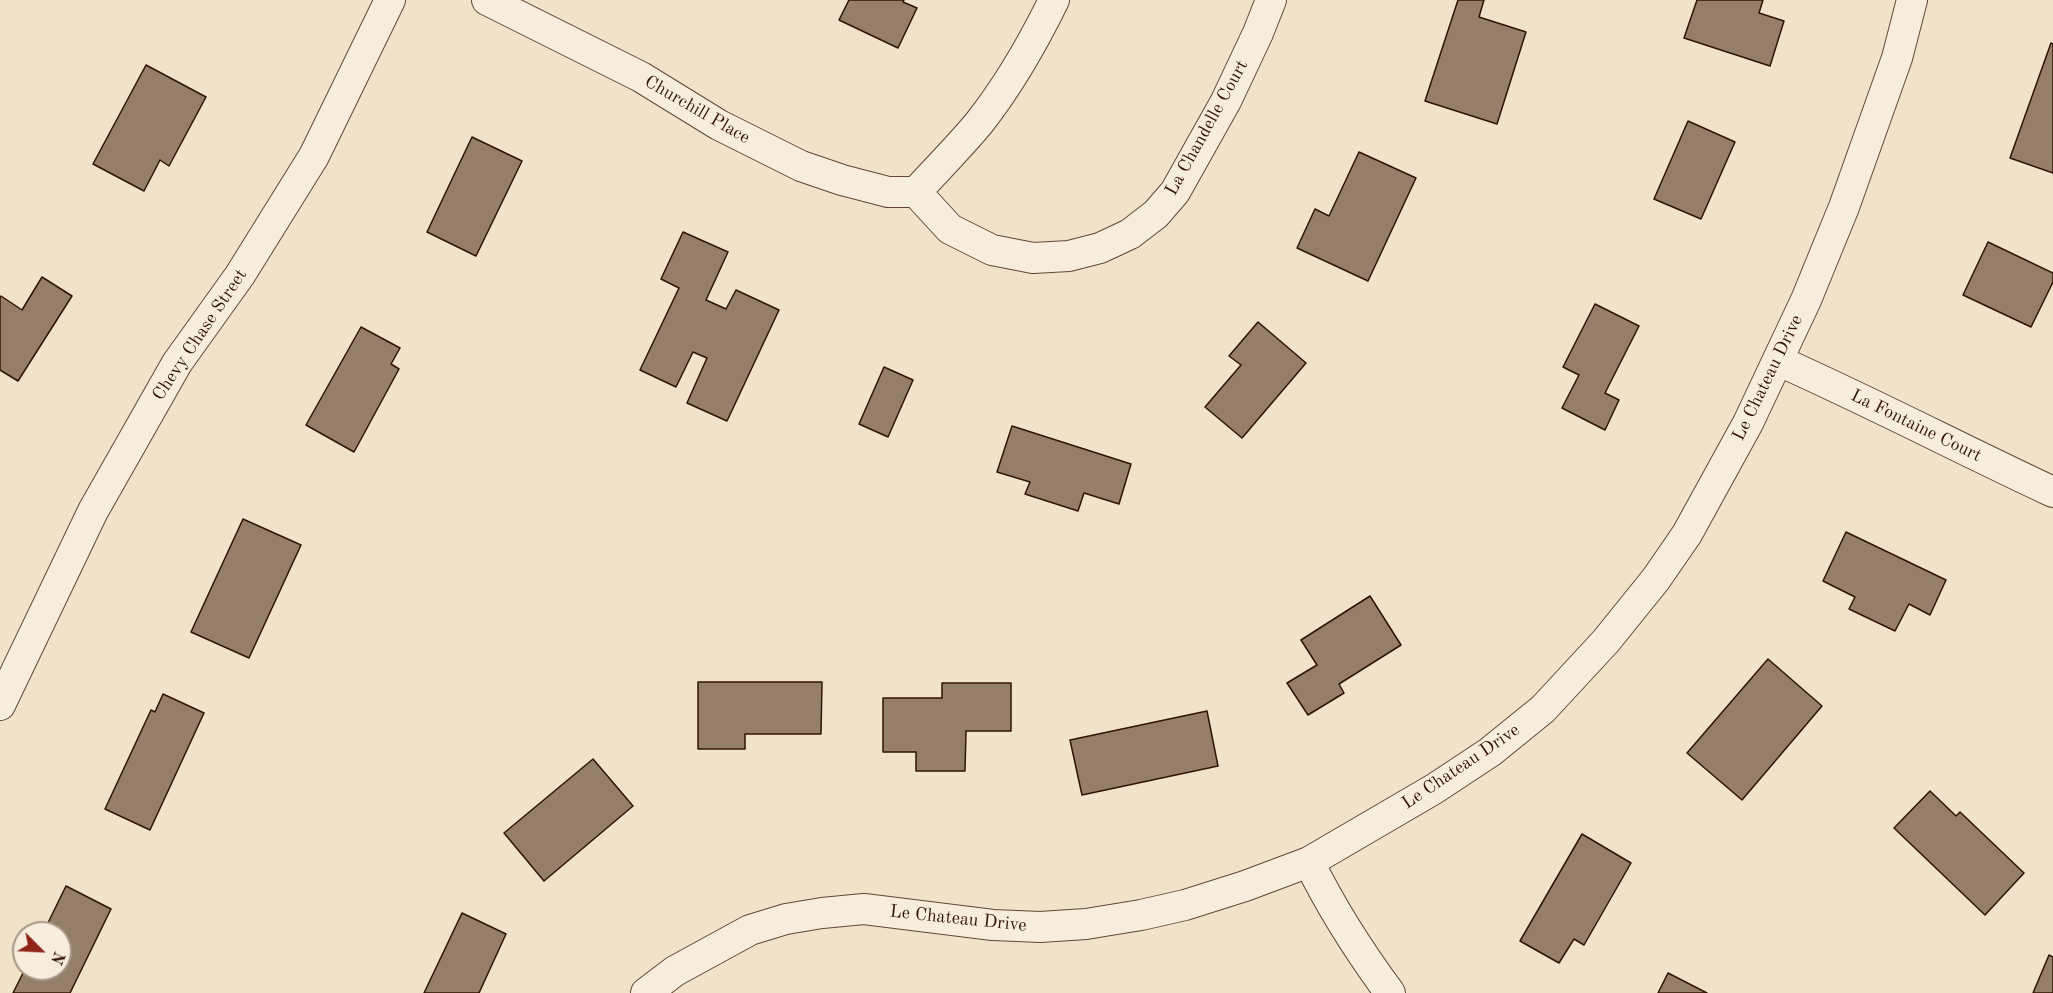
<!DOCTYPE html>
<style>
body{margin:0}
#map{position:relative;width:2053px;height:993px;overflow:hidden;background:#f1e3ca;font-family:"Old Standard TT",serif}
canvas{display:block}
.north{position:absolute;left:12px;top:921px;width:60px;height:60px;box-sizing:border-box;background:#f6eddd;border:2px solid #a89686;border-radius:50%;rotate:114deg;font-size:16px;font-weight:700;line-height:24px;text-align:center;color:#321304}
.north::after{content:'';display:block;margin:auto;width:21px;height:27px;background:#8f2418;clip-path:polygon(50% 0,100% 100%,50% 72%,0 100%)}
</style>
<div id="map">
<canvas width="2053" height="993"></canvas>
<div class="north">N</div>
</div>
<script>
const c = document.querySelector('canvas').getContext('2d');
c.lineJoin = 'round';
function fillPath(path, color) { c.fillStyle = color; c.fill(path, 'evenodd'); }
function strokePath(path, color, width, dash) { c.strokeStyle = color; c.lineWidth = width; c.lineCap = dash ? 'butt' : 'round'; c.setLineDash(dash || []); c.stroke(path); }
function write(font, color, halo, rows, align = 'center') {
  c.font = font + ' "Old Standard TT",serif'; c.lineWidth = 4.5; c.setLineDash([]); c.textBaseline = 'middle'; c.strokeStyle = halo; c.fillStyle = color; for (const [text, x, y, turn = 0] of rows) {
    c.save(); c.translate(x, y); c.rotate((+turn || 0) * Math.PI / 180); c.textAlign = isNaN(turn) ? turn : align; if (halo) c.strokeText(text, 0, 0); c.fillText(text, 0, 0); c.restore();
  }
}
const building = new Path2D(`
 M 849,0 L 904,0 L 903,2 L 917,8 L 898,48 L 839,20 Z
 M 1458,0 L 1484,0 L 1479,17 L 1526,32 L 1497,124 L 1425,101 Z
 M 1697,0 L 1763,0 L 1759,13 L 1784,21 L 1770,66 L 1684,38 Z
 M 2051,43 L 2053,44 L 2053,173 L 2010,158 Z
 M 146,65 L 206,97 L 169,166 L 160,160 L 144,191 L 93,164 Z
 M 1688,121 L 1735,142 L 1701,219 L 1654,199 Z
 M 472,137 L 522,161 L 476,256 L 427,232 Z
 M 1359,152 L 1416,178 L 1368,281 L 1297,248 L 1315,209 L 1329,216 Z
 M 683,232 L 728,252 L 706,300 L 726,309 L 736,290 L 779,310 L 727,421 L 687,403 L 707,358 L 693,352 L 676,387 L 640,370 L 679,288 L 661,279 Z
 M 1988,242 L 2053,273 L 2053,282 L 2031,327 L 1963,295 Z
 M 42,277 L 72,296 L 18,381 L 0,370 L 0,298 L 1,296 L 22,310 Z
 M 1595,304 L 1639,326 L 1605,393 L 1619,400 L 1605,430 L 1562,408 L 1579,375 L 1563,367 Z
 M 1258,322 L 1306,363 L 1242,438 L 1205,407 L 1241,365 L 1229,356 Z
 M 361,327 L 400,348 L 391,364 L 399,369 L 354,452 L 306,425 Z
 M 884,367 L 913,380 L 888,437 L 859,424 Z
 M 1012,426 L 1131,464 L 1119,504 L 1084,493 L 1078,511 L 1025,494 L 1030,482 L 997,472 Z
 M 243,519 L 301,545 L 249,658 L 191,632 Z
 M 1846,532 L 1946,580 L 1930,615 L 1909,604 L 1895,631 L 1849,609 L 1855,597 L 1823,581 Z
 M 1370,596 L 1401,645 L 1339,684 L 1344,693 L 1308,715 L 1287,683 L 1317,665 L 1301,640 Z
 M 1768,659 L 1822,706 L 1742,800 L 1687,753 Z
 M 698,682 L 822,682 L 821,734 L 745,734 L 745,749 L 698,749 Z
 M 942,683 L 1011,683 L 1011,731 L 966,731 L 965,771 L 916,771 L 916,752 L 883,752 L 883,698 L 942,698 Z
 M 163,694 L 204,713 L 150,830 L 105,809 L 151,710 L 155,712 Z
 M 1207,711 L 1218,766 L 1082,795 L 1070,740 Z
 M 593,759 L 633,806 L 544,881 L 504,833 Z
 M 1930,791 L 1956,816 L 1960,812 L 2024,873 L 1985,915 L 1894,828 Z
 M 1582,834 L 1631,863 L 1584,945 L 1574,939 L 1559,963 L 1520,941 Z
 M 66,886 L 111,909 L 70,993 L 13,993 L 25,969 L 60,969 L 60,933 L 43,933 Z
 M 462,913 L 506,934 L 479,993 L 424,993 Z
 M 2049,955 L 2053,957 L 2053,993 L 2033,993 Z
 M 1668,973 L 1707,993 L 1658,993 Z`);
fillPath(building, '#957f6b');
strokePath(building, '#321304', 1.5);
const street = new Path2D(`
 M 487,0 L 641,77 L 719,125 L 801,166 L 842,180 L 888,192 L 916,192
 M 1054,0 C 1033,43 1009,85 979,123 C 959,147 937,169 916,192 L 950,229 L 992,250 L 1033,258 L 1069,256 L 1100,248 L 1130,234 L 1156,214 L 1175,192 L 1226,101 L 1258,33 L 1271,0
 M 1779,361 C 1871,402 1961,449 2053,492
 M 0,705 L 93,511 L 177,363 L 240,275 L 314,156 L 390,0
 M 1309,862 C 1332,909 1359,951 1390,993
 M 646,993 L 675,971 L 750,930 L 786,919 L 822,913 L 864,909 L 993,925 L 1040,927 L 1086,924 L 1141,915 L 1185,905 L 1245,886 L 1309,862 L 1434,789 L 1490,752 L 1543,709 L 1606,641 L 1656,579 L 1687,534 L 1748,423 L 1806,300 L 1844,207 L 1897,58 L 1912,0`);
strokePath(street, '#624736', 32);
strokePath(street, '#f6eddd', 30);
write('18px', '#321304', '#f6eddd', [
 ["Churchill Place",697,110,30],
 ["La Chandelle Court",1207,128,-61],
 ["Chevy Chase Street",200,335,-56],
 ["Le Chateau Drive",1768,378,-64],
 ["La Fontaine Court",1916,426,26],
 ["Le Chateau Drive",1461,767,-34],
 ["Le Chateau Drive",958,919,6]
]);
</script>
